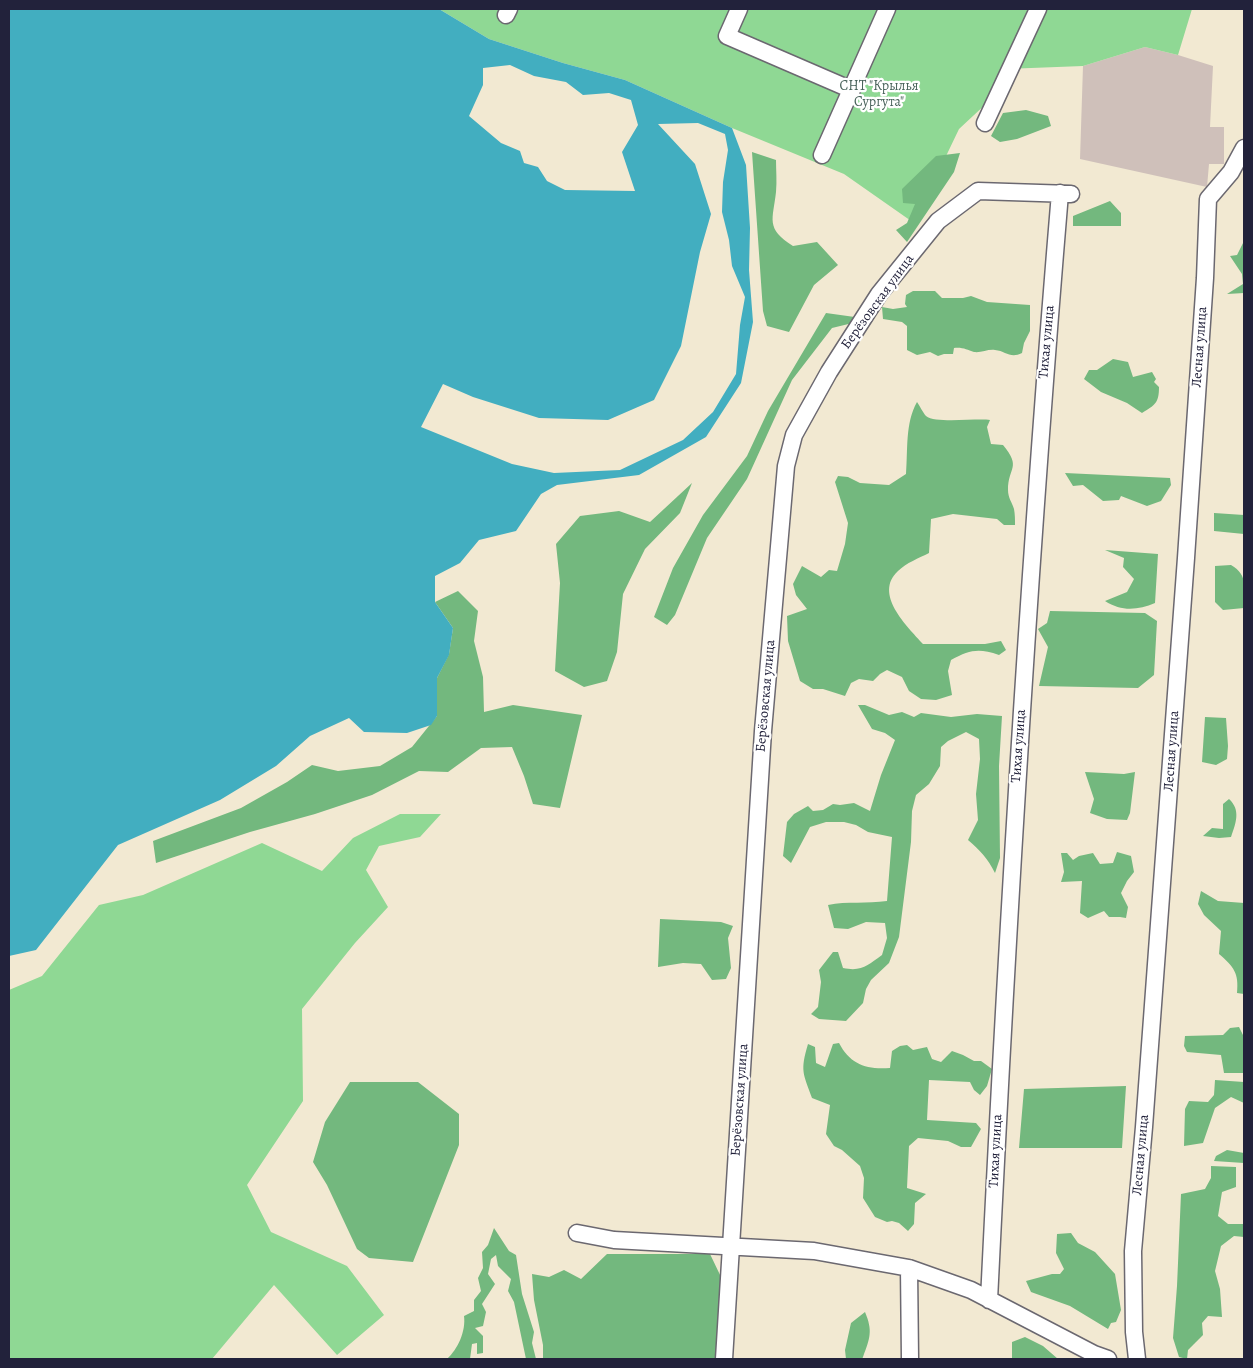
<!DOCTYPE html>
<meta charset="utf-8">
<style>
body{margin:0}
#map{position:relative;width:1253px;height:1368px;overflow:hidden;background:#f2e9d2;font-family:Alegreya,serif}
canvas{display:block}
.frame{position:absolute;inset:0;border:10px solid #22223b;pointer-events:none}
</style>
<div id="map">
<canvas width="1253" height="1368"></canvas>
<div class="frame"></div>
</div>
<script>
const c = document.querySelector('canvas').getContext('2d');
c.lineJoin = 'round';
function fillPath(path, color) { c.fillStyle = color; c.fill(path, 'evenodd'); }
function strokePath(path, color, width, dash) { c.strokeStyle = color; c.lineWidth = width; c.lineCap = dash ? 'butt' : 'round'; c.setLineDash(dash || []); c.stroke(path); }
function write(font, color, halo, rows, align = 'center') {
  c.font = font + ' Alegreya,serif'; c.lineWidth = 4.5; c.setLineDash([]); c.textBaseline = 'middle'; c.strokeStyle = halo; c.fillStyle = color; for (const [text, x, y, turn = 0] of rows) {
    c.save(); c.translate(x, y); c.rotate((+turn || 0) * Math.PI / 180); c.textAlign = isNaN(turn) ? turn : align; if (halo) c.strokeText(text, 0, 0); c.fillText(text, 0, 0); c.restore();
  }
}
fillPath(new Path2D(`
 M 1145,47 L 1178,55 L 1213,66 L 1210,127 L 1224,127 L 1224,164 L 1209,164 L 1207,187 L 1080,159 L 1083,66 Z`), '#cfc0ba');
fillPath(new Path2D(`
 M 439,9 L 1192,9 L 1178,55 L 1145,47 L 1083,66 L 1005,69 L 988,102 L 959,129 L 914,223 L 844,174 L 732,128 L 625,80 L 563,63 L 489,39 Z
 M 400,814 L 441,814 L 420,837 L 379,846 L 366,870 L 388,907 L 355,943 L 302,1009 L 303,1101 L 247,1185 L 271,1232 L 347,1266 L 384,1315 L 337,1355 L 274,1285 L 212,1359 L 9,1359 L 9,990 L 42,976 L 99,905 L 143,895 L 262,843 L 322,871 L 353,838 Z`), '#8fd894');
fillPath(new Path2D(`
 M 1026,110 L 1048,116 L 1051,126 L 1017,139 L 1000,142 L 991,136 L 1003,113 Z
 M 752,152 L 776,160 C 776,170 777,181 776,192 C 773,220 765,228 793,246 L 817,242 L 838,265 L 814,285 L 789,332 L 767,326 L 763,311 Z
 M 960,153 L 954,172 L 907,242 L 896,230 L 907,223 L 915,204 L 903,203 L 902,189 L 936,156 Z
 M 1110,201 L 1121,213 L 1121,226 L 1073,226 L 1073,216 Z
 M 1244,241 L 1244,293 L 1227,294 L 1243,284 L 1242,274 L 1230,256 L 1237,255 Z
 M 913,291 L 935,291 L 942,298 L 963,298 L 971,296 L 987,302 L 1030,305 L 1030,331 L 1024,343 L 1022,353 C 1010,359 1006,351 995,350 C 988,349 981,353 974,352 C 967,350 963,347 954,348 L 953,354 L 944,354 L 938,356 L 930,352 L 917,355 L 907,350 L 907,326 L 902,322 L 883,319 L 882,307 L 893,309 L 907,307 L 905,304 L 906,295 Z
 M 826,313 L 869,319 L 832,328 L 792,380 L 747,479 L 707,538 L 675,615 L 667,625 L 654,617 L 673,568 L 703,515 L 747,456 L 768,411 Z
 M 1113,359 L 1128,362 L 1133,377 L 1152,372 L 1156,379 L 1154,382 L 1159,387 C 1159,403 1155,405 1142,413 L 1127,403 L 1101,392 L 1084,379 L 1089,370 L 1097,370 Z
 M 917,402 C 920,406 923,413 926,416 C 936,424 976,418 990,420 L 987,427 L 991,444 L 1003,445 C 1022,468 1008,467 1008,490 C 1008,498 1012,502 1014,509 C 1015,514 1015,520 1015,525 L 1004,525 L 997,519 L 953,514 L 931,519 L 929,553 C 919,558 906,563 898,571 C 873,594 907,626 923,644 L 985,644 L 1001,641 L 1006,650 L 999,655 C 978,648 970,650 951,660 L 948,671 L 952,695 L 936,700 L 921,699 L 909,691 L 902,677 L 887,670 L 880,674 L 873,681 L 859,679 L 851,683 L 845,696 L 823,689 L 813,689 L 800,681 L 788,641 L 787,616 L 807,609 L 796,595 L 793,584 L 802,566 L 821,577 L 829,570 L 837,571 L 845,544 L 848,523 L 835,482 L 838,476 L 848,477 L 860,483 L 889,485 L 906,474 C 908,450 905,423 917,402 Z
 M 1065,473 L 1170,478 L 1171,485 L 1161,501 L 1147,506 L 1121,496 L 1119,500 L 1103,501 L 1083,485 L 1073,486 Z
 M 692,483 L 680,513 L 645,549 L 623,594 L 617,652 L 607,681 L 584,687 L 555,671 L 560,583 L 556,544 L 580,516 L 619,511 L 650,522 Z
 M 1214,513 L 1244,515 L 1244,534 L 1214,531 Z
 M 1105,550 L 1158,554 L 1155,603 C 1138,610 1122,612 1105,601 L 1127,592 L 1134,579 L 1123,567 L 1124,558 Z
 M 1231,565 C 1249,575 1244,590 1244,608 L 1223,610 L 1215,602 L 1215,566 Z
 M 458,591 L 478,611 L 474,641 L 483,677 L 484,712 L 513,705 L 582,715 L 560,808 L 533,804 L 524,776 L 512,747 L 481,748 L 448,772 L 419,771 L 372,795 L 315,814 L 250,832 L 156,863 L 153,841 L 241,808 L 287,782 L 312,765 L 338,771 L 380,766 L 412,747 L 437,716 L 437,678 L 449,654 L 453,628 L 435,602 Z
 M 1050,611 L 1145,613 L 1157,621 L 1154,675 L 1138,688 L 1039,686 L 1048,647 L 1038,629 L 1047,623 Z
 M 858,705 L 865,705 L 889,715 L 902,712 L 914,717 L 921,713 L 951,717 L 977,714 L 1002,716 L 999,766 L 1000,858 L 995,873 C 988,859 980,850 968,840 L 978,820 L 976,794 L 980,759 L 979,739 L 966,732 L 948,741 L 941,747 L 940,766 L 929,784 L 916,795 L 912,811 L 911,842 L 899,937 L 889,963 L 871,980 L 866,989 L 863,1003 L 846,1021 L 819,1019 L 811,1014 L 818,1007 L 821,982 L 819,970 L 833,952 L 838,952 L 843,968 C 862,972 868,965 882,955 L 887,938 L 885,923 L 866,922 L 848,929 L 834,928 L 828,905 C 847,901 867,904 887,901 L 892,837 L 868,832 L 856,825 L 844,822 L 826,822 L 810,827 L 791,863 L 783,856 L 787,822 L 794,814 L 808,806 L 813,811 L 823,810 L 833,804 L 840,805 L 854,803 L 870,811 L 881,775 L 895,740 L 885,733 L 872,729 Z
 M 1205,717 L 1226,718 L 1228,746 L 1227,759 L 1216,765 L 1202,762 Z
 M 1085,772 L 1124,774 L 1135,772 L 1130,813 L 1127,820 L 1107,819 L 1090,813 L 1094,799 Z
 M 1229,799 C 1241,810 1236,823 1231,837 L 1219,838 L 1203,836 L 1212,828 L 1223,829 L 1223,804 Z
 M 1117,852 L 1131,856 L 1134,872 L 1127,881 L 1121,893 L 1128,907 L 1126,918 L 1120,917 L 1109,917 L 1104,911 L 1088,918 L 1080,913 L 1082,881 L 1061,882 L 1064,872 L 1061,853 L 1067,853 L 1073,860 L 1079,856 L 1093,853 L 1100,864 L 1113,863 Z
 M 1201,891 L 1218,901 L 1244,903 L 1244,994 L 1237,993 C 1239,973 1234,967 1219,954 L 1221,931 L 1204,915 L 1198,904 Z
 M 660,919 L 721,922 L 733,926 L 728,938 L 731,968 L 726,979 L 712,980 L 701,964 L 683,963 L 658,967 Z
 M 1239,1027 L 1244,1037 L 1244,1073 L 1224,1073 L 1221,1055 L 1187,1052 L 1184,1046 L 1185,1036 L 1223,1035 L 1230,1028 Z
 M 839,1043 C 850,1064 866,1070 890,1068 L 892,1051 L 900,1046 L 907,1045 L 913,1050 L 927,1047 L 932,1059 L 941,1062 L 952,1051 L 963,1055 L 974,1061 L 981,1061 L 992,1069 L 987,1086 L 980,1095 L 974,1090 L 970,1082 L 929,1080 L 927,1120 L 976,1123 L 981,1129 L 971,1147 L 961,1147 L 948,1141 L 918,1138 L 909,1146 L 907,1188 L 926,1194 L 915,1203 L 914,1224 L 908,1231 L 899,1223 L 892,1221 L 887,1222 L 875,1217 L 863,1198 L 864,1178 L 860,1166 L 842,1150 L 834,1146 L 826,1134 L 830,1105 L 812,1098 C 803,1073 800,1071 808,1044 L 815,1047 L 816,1063 L 825,1067 L 833,1044 Z
 M 1215,1080 L 1244,1082 L 1244,1103 L 1231,1097 L 1215,1108 L 1203,1143 L 1184,1146 L 1185,1109 L 1189,1101 L 1208,1102 L 1214,1095 Z
 M 350,1082 L 418,1082 L 459,1114 L 459,1145 L 413,1262 L 369,1258 L 357,1249 L 327,1185 L 313,1162 L 325,1122 Z
 M 1126,1086 L 1122,1148 L 1019,1148 L 1024,1089 Z
 M 1227,1150 L 1244,1153 L 1244,1163 L 1214,1161 L 1216,1156 Z
 M 1211,1166 L 1236,1167 L 1236,1187 L 1222,1192 L 1218,1216 L 1228,1224 L 1244,1224 L 1244,1237 L 1234,1236 L 1221,1246 L 1215,1271 L 1220,1289 L 1222,1317 L 1208,1316 L 1202,1323 L 1203,1335 L 1188,1350 L 1187,1359 L 1179,1357 L 1173,1338 L 1177,1286 L 1181,1194 L 1205,1189 L 1211,1178 Z
 M 494,1228 L 509,1251 L 516,1255 L 522,1294 L 534,1332 L 532,1343 L 536,1359 L 526,1359 L 514,1302 L 508,1291 L 511,1279 L 498,1266 L 496,1255 L 491,1259 L 488,1274 L 495,1284 L 482,1304 L 486,1312 L 483,1326 L 475,1328 L 483,1336 L 483,1353 L 477,1354 L 477,1343 L 472,1344 L 470,1359 L 447,1359 C 458,1349 466,1331 464,1316 L 474,1311 L 474,1300 L 481,1291 L 478,1278 L 483,1268 L 482,1252 L 488,1245 Z
 M 1071,1233 L 1078,1243 L 1095,1252 L 1115,1274 L 1121,1310 L 1116,1322 L 1111,1323 L 1108,1329 L 1070,1306 L 1031,1292 L 1026,1281 L 1052,1274 L 1060,1274 L 1064,1269 L 1056,1253 L 1057,1234 Z
 M 607,1254 L 710,1254 L 721,1277 L 717,1359 L 543,1359 L 543,1345 L 534,1300 L 532,1274 L 549,1277 L 564,1270 L 581,1279 Z
 M 865,1312 C 873,1331 870,1338 863,1357 L 862,1359 L 846,1359 L 845,1350 L 851,1323 Z
 M 1025,1337 L 1043,1346 L 1058,1359 L 1012,1359 L 1012,1342 Z`), '#73b87e');
fillPath(new Path2D(`
 M 9,9 L 439,9 L 489,39 L 563,63 L 625,80 L 732,128 L 746,165 L 750,228 L 749,270 L 753,322 L 741,383 L 706,437 L 639,475 L 557,485 L 541,494 L 516,531 L 479,540 L 460,563 L 435,576 L 435,602 L 453,628 L 449,655 L 437,678 L 437,716 L 431,725 L 407,733 L 364,732 L 349,718 L 310,736 L 276,766 L 220,800 L 118,845 L 36,950 L 9,956 ZM 510,65 L 534,76 L 566,82 L 583,95 L 609,93 L 631,100 L 638,125 L 622,152 L 635,191 L 565,190 L 547,181 L 538,167 L 524,163 L 520,151 L 501,143 L 469,116 L 483,85 L 483,68 ZM 698,123 L 725,134 L 728,150 L 723,182 L 722,212 L 729,240 L 732,266 L 745,297 L 740,325 L 736,374 L 713,412 L 683,440 L 620,470 L 554,473 L 512,464 L 421,427 L 443,384 L 473,397 L 539,418 L 608,420 L 654,400 L 681,346 L 700,252 L 711,214 L 695,164 L 658,124 Z`), '#42aec0');
const street = new Path2D(`
 M 739,9 L 727,36 L 852,90
 M 506,15 L 509,9
 M 985,123 L 1038,9
 M 822,155 L 887,9
 M 577,1233 L 614,1240 L 814,1251 L 909,1268 L 971,1290 L 1094,1354 L 1108,1359
 M 909,1268 L 910,1359
 M 989,1300 C 1007,931 1029,562 1060,193
 M 724,1359 L 763,731 L 786,466 L 794,435 L 829,372 L 879,294 L 938,221 L 978,191 L 1071,194
 M 1137,1359 L 1134,1332 L 1133,1251 L 1144,1127 L 1186,558 L 1205,278 L 1208,199 L 1231,172 L 1244,148`);
strokePath(street, '#6b6870', 19);
strokePath(street, '#fff', 16);
write('14px', '#48625a', '#fff', [
 ["CНТ \"Крылья",879,87],
 ["Сургута\"",879,103]
]);
write('14px', '#22223b', '#fff', [
 ["Берёзовская улица",878,302,-54],
 ["Тихая улица",1047,342,-85],
 ["Лесная улица",1200,347,-86],
 ["Берёзовская улица",766,696,-85],
 ["Тихая улица",1019,746,-86],
 ["Лесная улица",1172,751,-86],
 ["Берёзовская улица",740,1100,-86],
 ["Тихая улица",996,1151,-87],
 ["Лесная улица",1141,1155,-85]
]);
</script>
